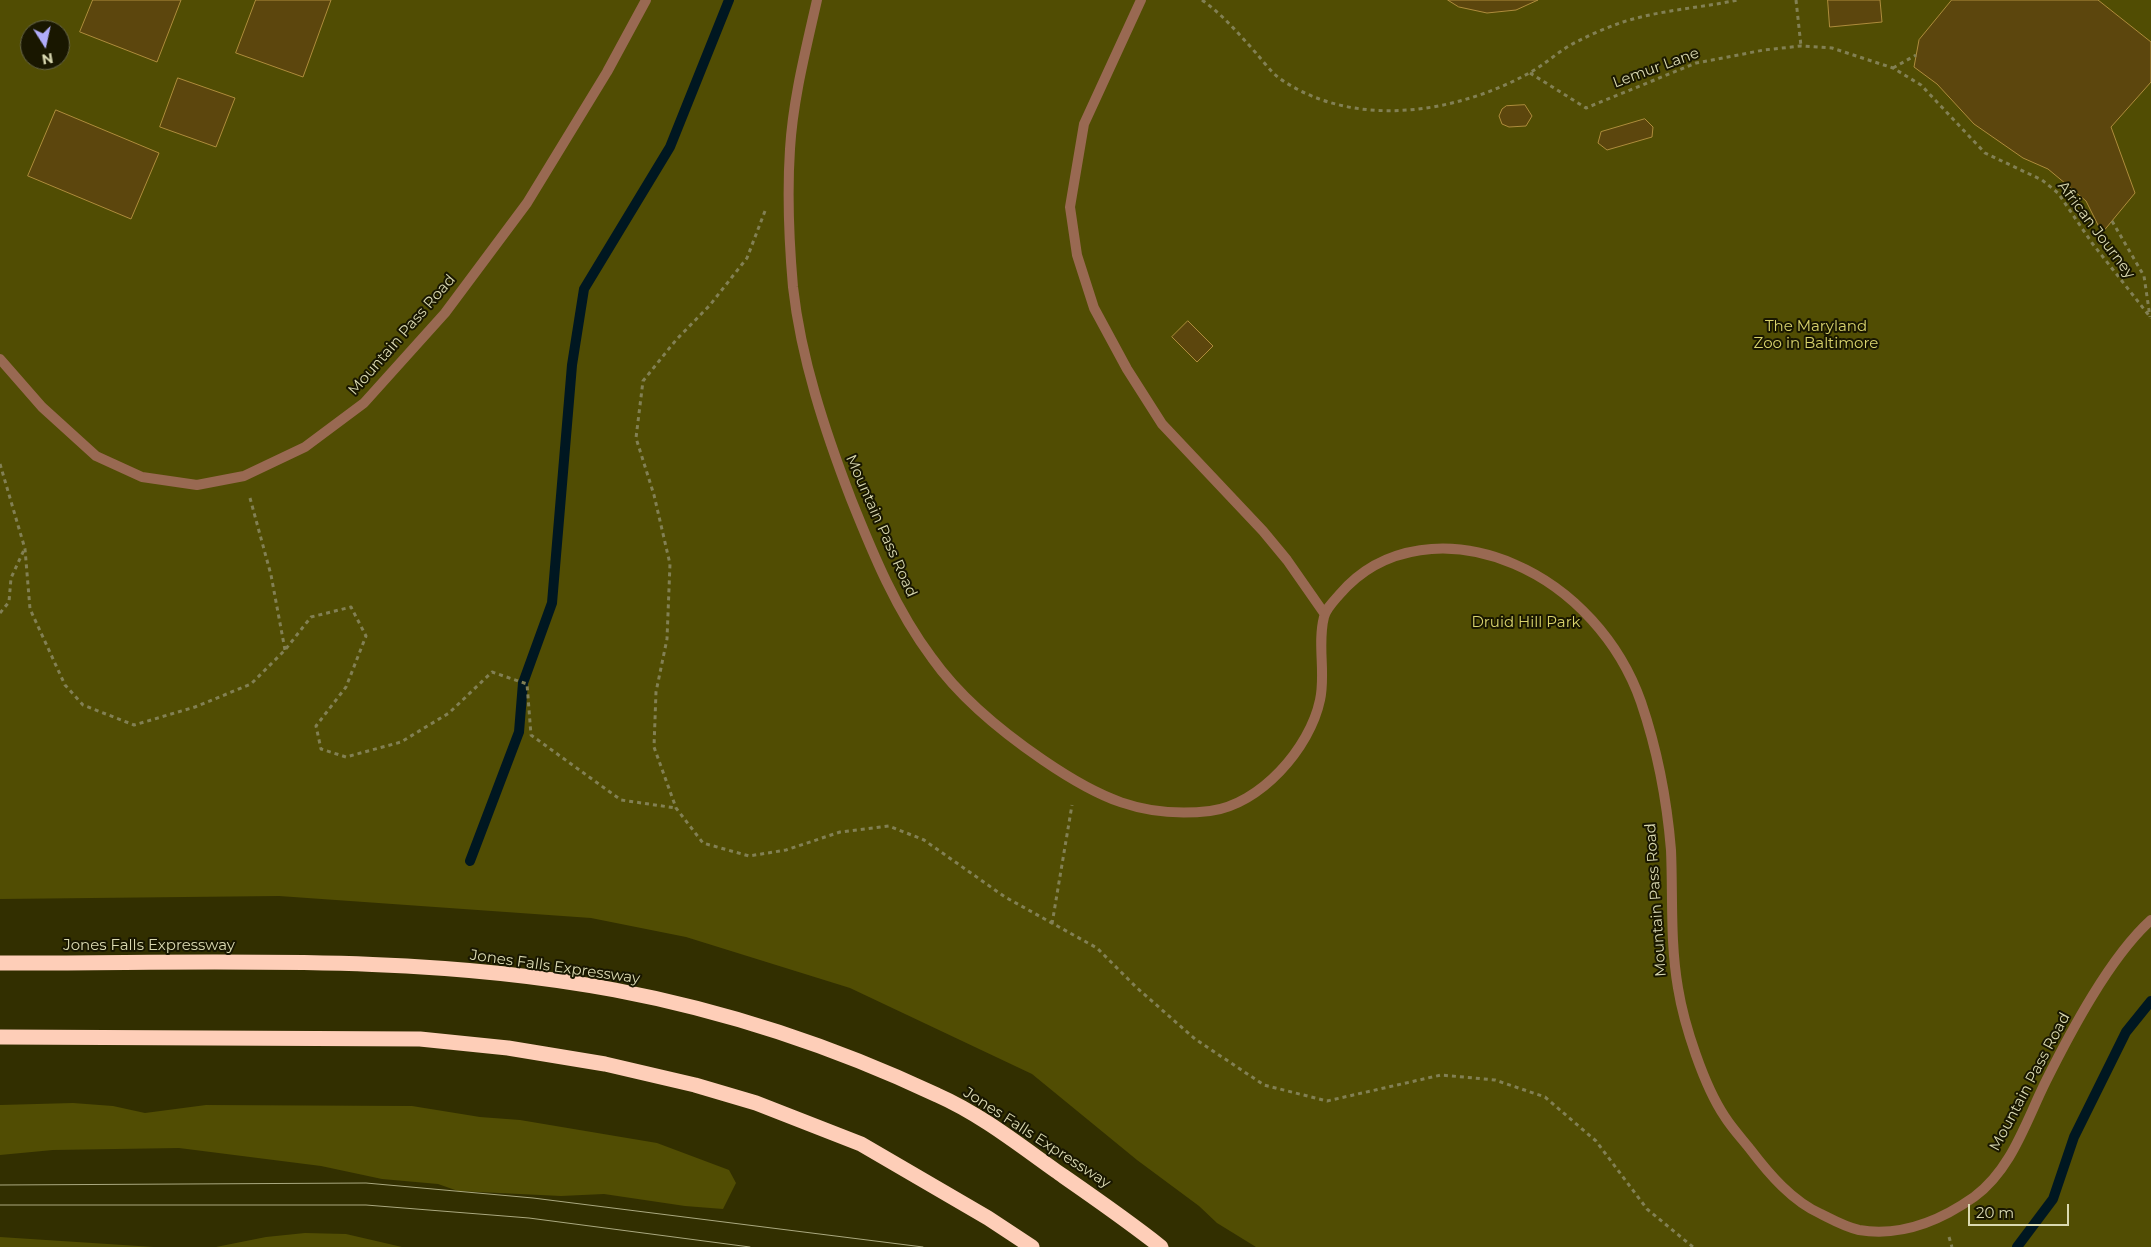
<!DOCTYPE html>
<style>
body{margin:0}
#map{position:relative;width:2151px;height:1247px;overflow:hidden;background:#322f00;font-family:Montserrat,sans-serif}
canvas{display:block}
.north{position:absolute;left:20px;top:20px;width:50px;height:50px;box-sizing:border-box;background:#191700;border:1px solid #666547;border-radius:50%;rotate:170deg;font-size:14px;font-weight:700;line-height:20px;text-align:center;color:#dad9b1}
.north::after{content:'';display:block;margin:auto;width:18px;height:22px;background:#b1adfa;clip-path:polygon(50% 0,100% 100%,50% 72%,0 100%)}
.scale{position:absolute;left:1968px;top:1204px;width:101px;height:22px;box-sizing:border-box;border:2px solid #dad9b1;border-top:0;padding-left:6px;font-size:15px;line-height:18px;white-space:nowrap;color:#dad9b1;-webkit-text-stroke:4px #191700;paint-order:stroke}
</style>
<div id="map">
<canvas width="2151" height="1247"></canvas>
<div class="north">N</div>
<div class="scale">20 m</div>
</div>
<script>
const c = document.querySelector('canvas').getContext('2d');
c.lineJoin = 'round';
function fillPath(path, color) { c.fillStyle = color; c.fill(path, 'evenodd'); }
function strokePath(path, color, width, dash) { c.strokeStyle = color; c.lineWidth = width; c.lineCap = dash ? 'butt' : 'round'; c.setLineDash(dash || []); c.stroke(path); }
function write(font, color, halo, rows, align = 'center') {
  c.font = font + ' Montserrat,sans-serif'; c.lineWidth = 4; c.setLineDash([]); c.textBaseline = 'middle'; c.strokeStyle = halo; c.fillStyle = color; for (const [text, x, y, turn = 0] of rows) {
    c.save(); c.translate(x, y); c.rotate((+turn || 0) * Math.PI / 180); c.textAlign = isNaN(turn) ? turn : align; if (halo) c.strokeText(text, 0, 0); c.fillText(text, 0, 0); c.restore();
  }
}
fillPath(new Path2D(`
 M 0,0 L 2151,0 L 2151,1247 L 1256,1247 L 1217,1223 L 1199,1206 L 1137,1160 L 1032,1074 L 850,988 L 686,937 L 591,918 L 279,896 L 0,899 ZM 30,30 L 60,30 L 60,60 L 30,60 Z
 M 73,1103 L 113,1106 L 145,1113 L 206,1105 L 412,1106 L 480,1117 L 520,1120 L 657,1143 L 729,1170 L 736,1183 L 723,1209 L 685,1206 L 604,1194 L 561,1196 L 458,1191 L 438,1184 L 382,1179 L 321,1166 L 179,1148 L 53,1150 L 0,1155 L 0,1105 Z
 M 305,1233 L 346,1234 L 402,1247 L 216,1247 L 266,1237 Z
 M 0,1237 L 154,1247 L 0,1247 Z`), '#514d03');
strokePath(new Path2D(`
 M 470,861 L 519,732 L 523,683 L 552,603 L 572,365 L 584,289 L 670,147 L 729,0
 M 2017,1247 L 2053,1199 L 2074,1137 L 2126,1032 L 2151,1001`), '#001721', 10);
const building = new Path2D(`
 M 93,0 L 181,0 L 157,62 L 80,32 Z
 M 256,0 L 331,0 L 303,77 L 236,53 Z
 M 1448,0 L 1538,0 L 1516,10 L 1487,13 L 1459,7 Z
 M 1828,0 L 1880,0 L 1882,22 L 1830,27 Z
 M 1952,0 L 2098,0 L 2151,42 L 2151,82 L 2111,127 L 2135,193 L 2102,233 L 2086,201 L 2066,184 L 2048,169 L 2023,158 L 1974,124 L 1937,84 L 1914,67 L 1919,40 Z
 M 178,78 L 235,98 L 216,147 L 160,127 Z
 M 1525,105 L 1532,116 L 1526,126 L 1509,127 L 1502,124 L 1499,116 L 1502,109 L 1506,106 Z
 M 56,110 L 159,153 L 131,219 L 28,176 Z
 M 1645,119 L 1653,127 L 1652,137 L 1607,150 L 1598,143 L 1601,132 Z
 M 1188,321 L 1213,346 L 1197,362 L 1172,337 Z`);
fillPath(building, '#5c460d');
strokePath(building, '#ae8c3c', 1);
strokePath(new Path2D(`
 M 1202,0 C 1223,15 1239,34 1256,53 C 1263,61 1271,72 1279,78 C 1353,130 1456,114 1531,72 C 1547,63 1561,49 1578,41 C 1592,34 1608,27 1623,22 C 1660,10 1700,8 1738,0
 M 1796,0 L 1801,46
 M 1893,68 L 1916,55
 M 1530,73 L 1586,108 L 1696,63 L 1764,50 L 1801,46 L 1832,48 L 1893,68 L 1921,85 L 1985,153 L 2042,180 L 2058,193 L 2092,243 L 2151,318
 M 765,211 L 747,258 L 710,305 L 676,340 L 643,381 L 636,438 L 654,495 L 670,564 L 667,639 L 656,692 L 654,747 L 676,808 L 703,843 L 749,856 L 786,850 L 840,832 L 889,826 L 924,840 L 1005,897 L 1097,948 L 1136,987 L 1195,1039 L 1264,1085 L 1327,1101 L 1441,1075 L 1495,1080 L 1545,1097 L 1596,1141 L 1647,1209 L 1693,1247
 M 2112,221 L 2144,276 L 2150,317
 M 0,464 L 25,549 L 30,609 L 65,685 L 83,705 L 134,725 L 195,707 L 251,684 L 285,650 L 311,617 L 351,607 L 366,636 L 346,687 L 316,726 L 321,749 L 346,757 L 401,742 L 449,713 L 492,672 L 527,684 L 531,735 L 621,800 L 676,808
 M 250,498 L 271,575 L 285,650
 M 0,613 L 9,602 L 11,578 L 24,550
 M 1052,924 L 1072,805
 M 1949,1237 L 1952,1247`), '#828054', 3, [4, 4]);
strokePath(new Path2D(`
 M 817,0 C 806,49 793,99 790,149 C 787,195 789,241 793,287 C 801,359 825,431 851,499 C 873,554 896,610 932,658 C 961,699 1002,732 1043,760 C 1097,797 1142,819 1210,811 C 1260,805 1310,748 1320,700 C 1326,674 1317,644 1324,617 C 1326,609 1332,603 1339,595 C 1383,543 1453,538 1514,564 C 1573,589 1620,642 1641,702 C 1657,749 1667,801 1671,850 C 1673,896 1670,942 1678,988 C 1684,1025 1704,1086 1725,1117 C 1732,1128 1742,1139 1750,1149 C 1769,1174 1792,1201 1821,1214 C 1833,1220 1845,1227 1859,1230 C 1901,1237 1940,1221 1974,1197 C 2012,1169 2026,1121 2046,1081 C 2071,1031 2110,957 2151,920
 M 1141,0 L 1084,124 L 1070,207 L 1077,255 L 1094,308 L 1127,369 L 1162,424 L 1263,531 L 1287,560 L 1324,613
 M 0,359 L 42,407 L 96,456 L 142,477 L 197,485 L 244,476 L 305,447 L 364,403 L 445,313 L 527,203 L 607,72 L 646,0`), '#996952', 10);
strokePath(new Path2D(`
 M 0,963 C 201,964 417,952 615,990 C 726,1011 835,1047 937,1095 C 980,1114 1018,1144 1056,1171 C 1092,1196 1127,1220 1161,1247
 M 0,1037 L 420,1039 L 508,1048 L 605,1064 L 695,1085 L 756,1103 L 861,1144 L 988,1218 L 1032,1247`), '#feceb8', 15);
strokePath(new Path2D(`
 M 0,1185 L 366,1183 L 533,1198 L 923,1247
 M 0,1205 L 366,1205 L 529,1218 L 750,1247`), '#aba97f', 1);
write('15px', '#dad9b1', '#191700', [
 ["Lemur Lane",1656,68,-20],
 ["African Journey",2096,230,53],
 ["Mountain Pass Road",402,335,-49],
 ["Mountain Pass Road",881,526,66],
 ["Mountain Pass Road",1656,900,-94],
 ["Jones Falls Expressway",149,946],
 ["Jones Falls Expressway",555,967,8],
 ["Mountain Pass Road",2030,1082,-62],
 ["Jones Falls Expressway",1037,1138,33]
]);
write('15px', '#d9d36c', '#191700', [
 ["The Maryland",1816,327],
 ["Zoo in Baltimore",1816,344],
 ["Druid Hill Park",1526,623]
]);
</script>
